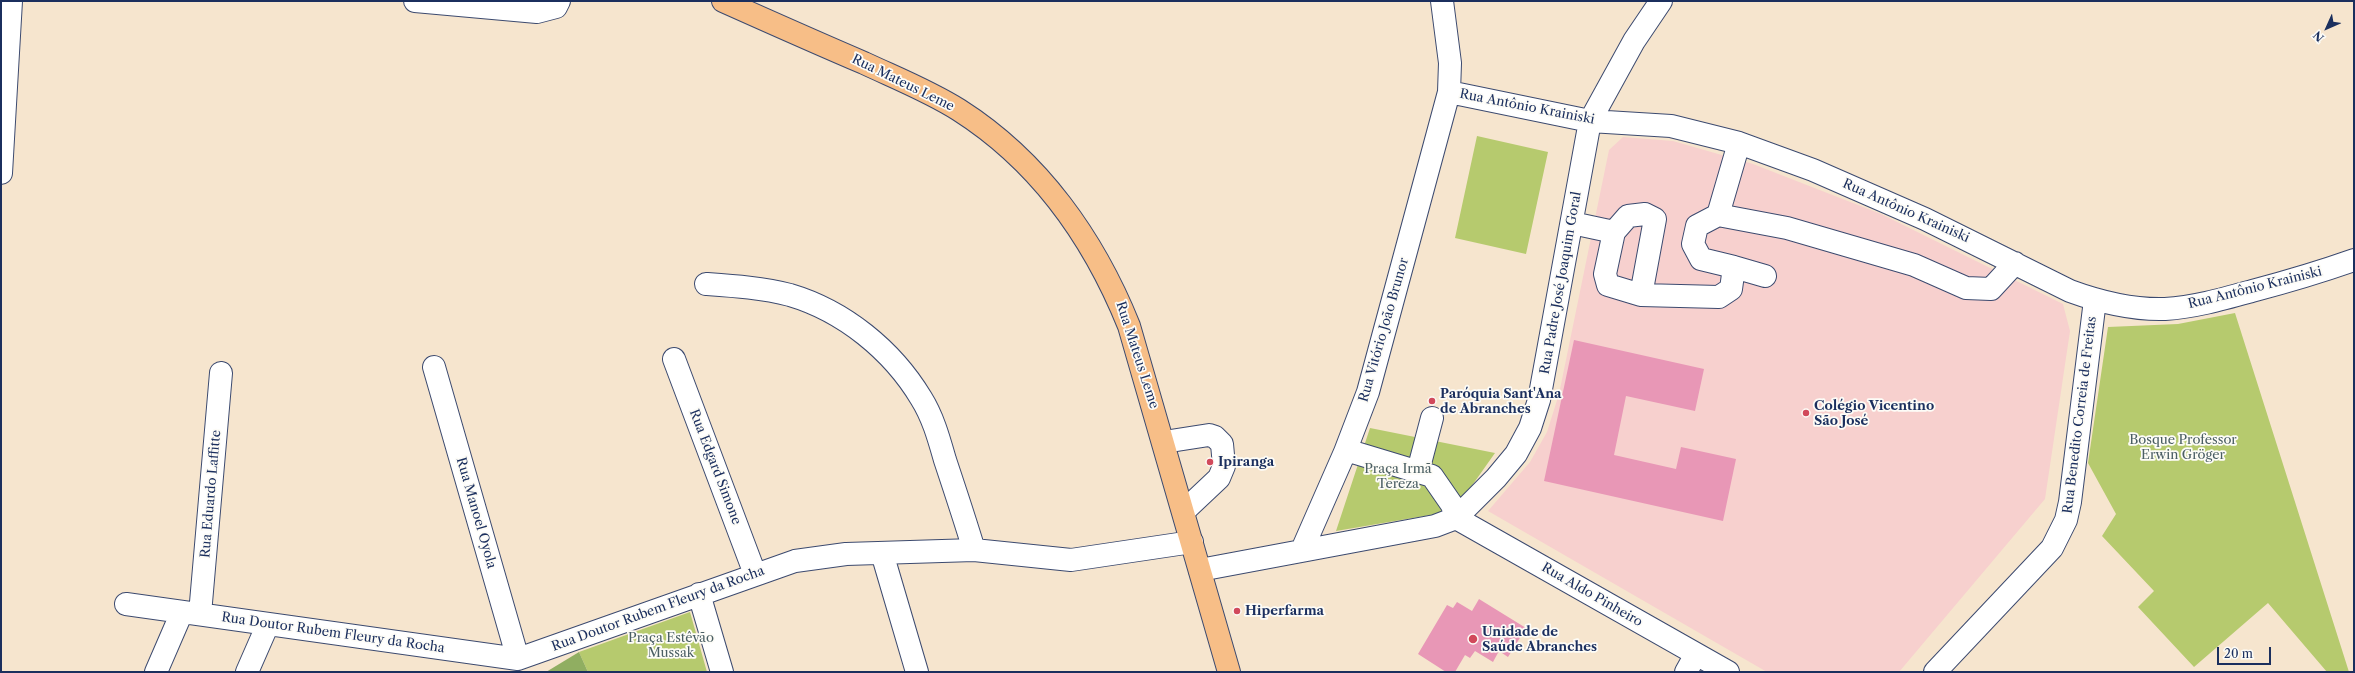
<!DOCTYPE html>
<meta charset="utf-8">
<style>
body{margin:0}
#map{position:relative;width:2355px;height:673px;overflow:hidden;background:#f6e5ce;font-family:"Libre Caslon Text",serif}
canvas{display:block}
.frame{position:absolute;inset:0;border:2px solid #1b2f5e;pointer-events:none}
.north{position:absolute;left:2307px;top:8px;width:40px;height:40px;-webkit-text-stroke:3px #fdfcf7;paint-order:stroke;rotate:225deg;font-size:11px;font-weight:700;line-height:16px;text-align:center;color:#1b2f5e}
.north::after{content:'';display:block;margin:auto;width:14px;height:18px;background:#1b2f5e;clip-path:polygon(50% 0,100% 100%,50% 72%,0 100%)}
.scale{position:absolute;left:2217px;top:647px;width:54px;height:18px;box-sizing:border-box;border:2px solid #1b2f5e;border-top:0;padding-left:5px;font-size:12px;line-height:14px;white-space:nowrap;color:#1b2f5e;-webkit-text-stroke:3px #fdfcf7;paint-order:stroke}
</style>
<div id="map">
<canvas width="2355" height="673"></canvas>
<div class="frame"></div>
<div class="north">N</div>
<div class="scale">20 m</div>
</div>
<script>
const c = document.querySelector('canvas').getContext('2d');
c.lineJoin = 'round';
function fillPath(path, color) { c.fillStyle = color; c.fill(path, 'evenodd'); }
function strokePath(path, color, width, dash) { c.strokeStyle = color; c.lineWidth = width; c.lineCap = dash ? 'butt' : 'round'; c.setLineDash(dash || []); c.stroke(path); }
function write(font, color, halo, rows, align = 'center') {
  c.font = font + ' "Libre Caslon Text",serif'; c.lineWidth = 3.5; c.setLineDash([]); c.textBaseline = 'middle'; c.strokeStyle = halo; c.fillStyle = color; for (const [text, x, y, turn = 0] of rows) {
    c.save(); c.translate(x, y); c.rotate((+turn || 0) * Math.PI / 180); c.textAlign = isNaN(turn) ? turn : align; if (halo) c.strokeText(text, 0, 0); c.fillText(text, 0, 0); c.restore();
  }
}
fillPath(new Path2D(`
 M 1623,137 L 1673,141 L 1753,164 L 1881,214 L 2063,304 L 2070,331 L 2045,499 L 1899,672 L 1767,672 L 1488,511 L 1530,462 L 1547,432 L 1559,394 L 1609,150 Z`), '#f7d0ce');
fillPath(new Path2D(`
 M 1477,136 L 1548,152 L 1526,254 L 1455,238 Z
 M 2235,313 L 2349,672 L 2327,672 L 2268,603 L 2194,667 L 2138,607 L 2154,591 L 2102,536 L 2116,514 L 2088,463 L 2108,327 L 2178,324 Z
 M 1370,428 L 1495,453 L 1454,511 L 1336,531 Z
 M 690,612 L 707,672 L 588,672 L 579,652 Z`), '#b6ca6e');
fillPath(new Path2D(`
 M 579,652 L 588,672 L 546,672 Z`), '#90ae61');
fillPath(new Path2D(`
 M 1574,340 L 1704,369 L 1695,411 L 1626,396 L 1614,455 L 1676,469 L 1681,447 L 1736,459 L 1723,521 L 1544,481 Z
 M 1479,599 L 1526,628 L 1508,657 L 1499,651 L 1493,662 L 1475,651 L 1470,658 L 1465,655 L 1455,672 L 1446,672 L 1418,654 L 1447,605 L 1453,608 L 1457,602 L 1472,611 Z`), '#e897b6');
const minor = new Path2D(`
 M 415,1 L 537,12 L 556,7 L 559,1
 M 1449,92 L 1590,121 L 1671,126 L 1739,143 L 1813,170 L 1925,219 L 2070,291 C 2100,302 2133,310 2165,309 C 2195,307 2223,299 2252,291 C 2286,282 2320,272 2354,260
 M 1,173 L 11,1
 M 1718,215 L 1739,143
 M 1572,223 L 1614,232 L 1605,274 L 1608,285 L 1641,295 L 1719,297 L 1731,289 L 1734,267 L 1701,259 L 1693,244 L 1697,226 L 1718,215 L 1787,228 L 1914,265 L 1966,288 L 1991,289 L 2015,263
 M 1614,232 L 1628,216 L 1645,214 L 1655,219 L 1641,295
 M 1734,267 L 1765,276
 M 706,284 C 734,286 763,288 790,295 C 844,311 892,350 921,398 C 933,417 939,439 945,460 C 955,490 965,520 974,550
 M 674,359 L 755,574
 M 434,367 L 518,659
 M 1164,442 L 1209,435 L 1215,437 L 1222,444 L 1224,466 L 1219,478 L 1184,511
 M 1346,450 L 1432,476 L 1452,505 L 1456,518
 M 1418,471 L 1432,418
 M 1456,518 L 1728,672
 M 1302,550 L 1345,452 L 1368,392 L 1449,92 L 1450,63 L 1442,1
 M 882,553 L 917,672
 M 1200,570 L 1435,526 L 1456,518 L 1496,478 L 1516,454 L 1530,428 L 1539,400 L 1590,121 L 1634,41 L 1661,1
 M 699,594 L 722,672
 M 126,604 L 518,659 L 795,561 L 846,554 L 974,550 L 1071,560 L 1192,542
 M 200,614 L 221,373
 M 156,672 L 182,612
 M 247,672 L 268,624
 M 1686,672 L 1696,654
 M 1935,672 L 2052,548 L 2066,520 L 2070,502 L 2095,300`);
const major = new Path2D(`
 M 723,1 C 770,22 817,43 864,63 C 896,78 929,91 959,110 C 1039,161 1094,239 1129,326 L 1229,672`);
strokePath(minor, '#3c4a6f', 24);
strokePath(major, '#3c4a6f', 24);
strokePath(minor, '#fff', 22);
strokePath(major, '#f7be87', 22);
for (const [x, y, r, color] of [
 [1432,401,4,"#d1495b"],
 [1806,413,4,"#d1495b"],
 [1210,462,4,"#d1495b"],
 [1237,611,4,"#d1495b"],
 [1473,639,5,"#d1495b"]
]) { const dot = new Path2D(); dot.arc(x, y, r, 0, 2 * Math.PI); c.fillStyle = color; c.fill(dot); strokePath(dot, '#fdfcf7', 1.5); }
write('13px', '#1b2f5e', '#fdfcf7', [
 ["Rua Mateus Leme",903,83,26],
 ["Rua Antônio Krainiski",1527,107,11],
 ["Rua Antônio Krainiski",1906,211,24],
 ["Rua Padre José Joaquim Goral",1561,283,-80],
 ["Rua Antônio Krainiski",2255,288,-14],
 ["Rua Vitório João Brunor",1384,330,-74],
 ["Rua Mateus Leme",1137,355,72],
 ["Rua Benedito Correia de Freitas",2080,415,-83],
 ["Rua Edgard Simone",715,467,69],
 ["Rua Eduardo Laffitte",211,494,-85],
 ["Rua Manoel Oyola",476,513,74],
 ["Rua Aldo Pinheiro",1592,595,30],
 ["Rua Doutor Rubem Fleury da Rocha",658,609,-20],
 ["Rua Doutor Rubem Fleury da Rocha",333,633,8]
]);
write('bold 13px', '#1b2f5e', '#fdfcf7', [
 ["Paróquia Sant'Ana",1440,394],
 ["de Abranches",1440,409],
 ["Colégio Vicentino",1814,406],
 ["São José",1814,421],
 ["Ipiranga",1218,462],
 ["Hiperfarma",1245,611],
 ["Unidade de",1482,632],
 ["Saúde Abranches",1482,647]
], 'left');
write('13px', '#4a5e63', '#fdfcf7', [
 ["Bosque Professor",2183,440],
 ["Erwin Gröger",2183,455],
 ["Praça Irmã",1398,469],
 ["Tereza",1398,484],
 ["Praça Estêvão",671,638],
 ["Mussak",671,653]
]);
</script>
